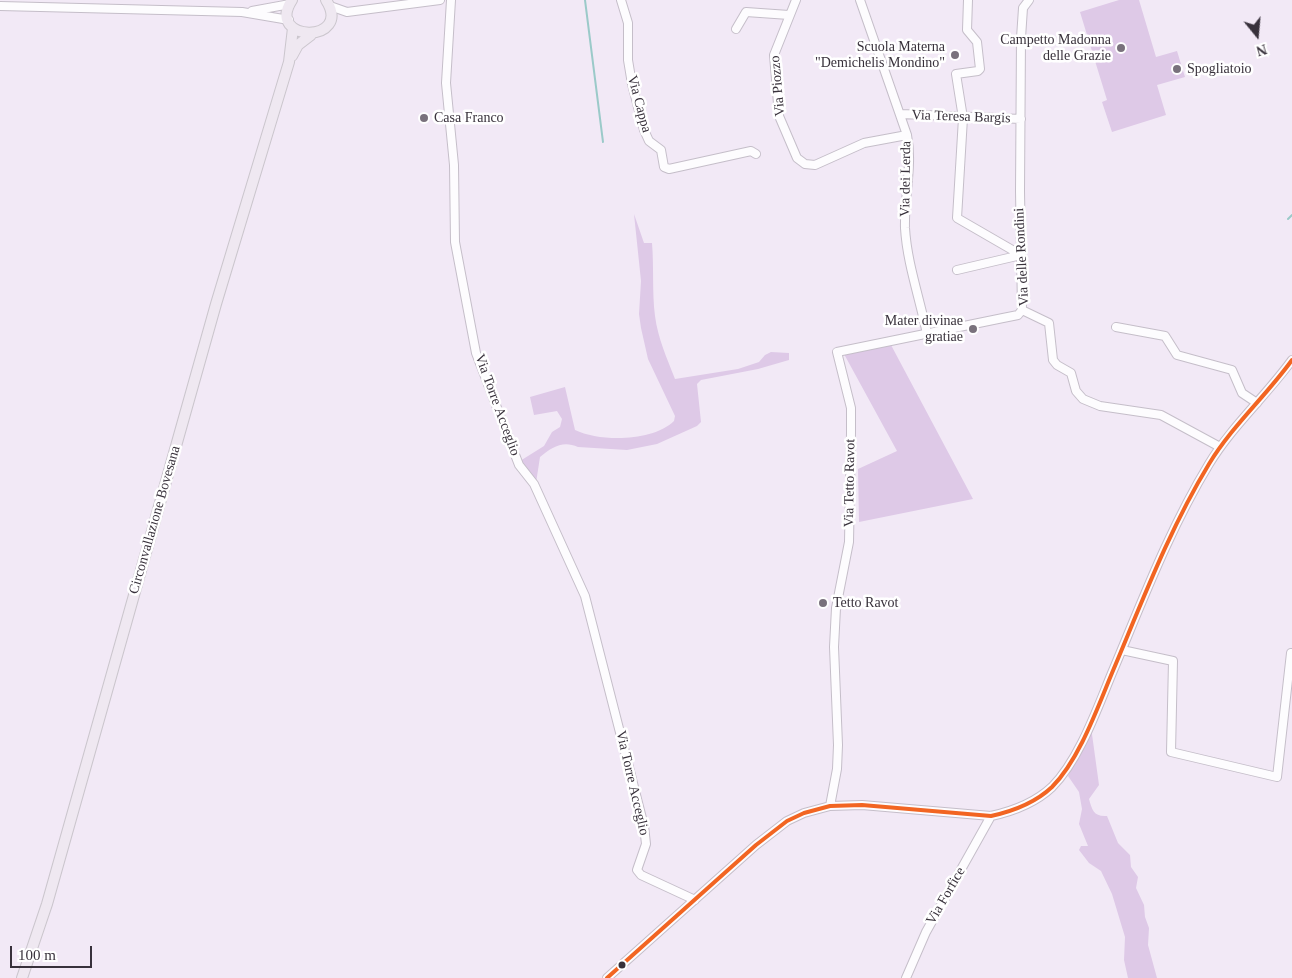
<!DOCTYPE html>
<style>
body{margin:0}
#map{position:relative;width:1292px;height:978px;overflow:hidden;background:#f2e9f6;font-family:Georgia,serif}
canvas{display:block}
.north{position:absolute;left:1232px;top:10px;width:50px;height:50px;-webkit-text-stroke:4px #fff;paint-order:stroke;rotate:163deg;font-size:14px;font-weight:700;line-height:20px;text-align:center;color:#38313b}
.north::after{content:'';display:block;margin:auto;width:18px;height:22px;background:#38313b;clip-path:polygon(50% 0,100% 100%,50% 72%,0 100%)}
.scale{position:absolute;left:10px;top:946px;width:82px;height:22px;box-sizing:border-box;border:2px solid #38313b;border-top:0;padding-left:6px;font-size:15px;line-height:18px;white-space:nowrap;color:#38313b;-webkit-text-stroke:4px #fff;paint-order:stroke}
</style>
<div id="map">
<canvas width="1292" height="978"></canvas>
<div class="north">N</div>
<div class="scale">100 m</div>
</div>
<script>
const c = document.querySelector('canvas').getContext('2d');
c.lineJoin = 'round';
function fillPath(path, color) { c.fillStyle = color; c.fill(path, 'evenodd'); }
function strokePath(path, color, width, dash) { c.strokeStyle = color; c.lineWidth = width; c.lineCap = dash ? 'butt' : 'round'; c.setLineDash(dash || []); c.stroke(path); }
function write(font, color, halo, rows, align = 'center') {
  c.font = font + ' Georgia,serif'; c.lineWidth = 5; c.setLineDash([]); c.textBaseline = 'middle'; c.strokeStyle = halo; c.fillStyle = color; for (const [text, x, y, turn = 0] of rows) {
    c.save(); c.translate(x, y); c.rotate((+turn || 0) * Math.PI / 180); c.textAlign = isNaN(turn) ? turn : align; if (halo) c.strokeText(text, 0, 0); c.fillText(text, 0, 0); c.restore();
  }
}
fillPath(new Path2D(`
 M 1119,0 L 1139,0 L 1156,57 L 1177,51 L 1185,77 L 1157,85 L 1166,115 L 1112,132 L 1102,102 L 1107,100 L 1080,12 Z
 M 634,214 L 644,243 L 652,243 C 654,267 652,292 655,316 C 658,339 667,358 675,379 L 738,369 L 759,362 L 765,355 L 771,352 L 789,353 L 789,360 L 758,369 L 701,380 L 697,384 L 701,422 L 697,426 L 657,444 L 627,450 L 578,447 C 563,440 552,447 540,457 L 536,483 L 520,461 L 544,446 L 552,432 L 560,427 L 562,419 L 557,411 L 534,415 L 530,397 L 565,387 L 575,430 C 600,442 652,442 674,421 L 675,416 L 648,359 L 641,328 L 639,314 L 641,281 Z
 M 891,345 L 973,499 L 859,522 L 858,469 L 897,451 L 844,354 Z
 M 1091,727 L 1099,785 L 1089,799 C 1092,810 1094,817 1107,816 L 1118,843 L 1130,855 L 1131,867 L 1138,877 L 1136,888 L 1144,905 L 1145,917 L 1149,928 L 1148,945 L 1157,978 L 1128,978 L 1124,960 L 1125,937 L 1112,894 L 1101,871 L 1089,863 L 1079,850 L 1081,846 L 1088,846 L 1079,824 L 1082,809 L 1079,792 L 1068,776 Z`), '#dec9e7');
strokePath(new Path2D(`
 M 585,0 L 603,142
 M 1288,219 L 1292,215`), '#9bcac9', 2);
const minor = new Path2D(`
 M 451,0 L 446,83 L 454,165 L 455,242 L 476,353 L 519,465 L 534,484 L 585,596 L 644,826 L 646,844 L 637,870 L 641,875 L 695,900
 M 621,0 L 628,23 L 628,60 L 632,84 L 644,130 L 649,141 L 661,150 L 664,167 L 669,169 L 751,151 L 756,154
 M 796,0 L 774,55 L 779,116 L 797,158 L 805,164 L 815,165 L 864,143 L 907,135
 M 860,0 L 907,135 C 913,165 904,197 905,228 C 907,263 920,299 927,334
 M 968,0 L 967,30 L 977,42 L 980,69 L 978,71 L 956,74 L 963,118 L 957,218 L 1021,255
 M 0,6 L 242,12 L 289,20
 M 330,6 L 347,12 L 440,0
 M 252,11 L 290,4
 M 736,29 L 746,12 L 789,15
 M 901,114 L 1021,119
 M 957,270 L 1021,255
 M 1022,310 L 1020,191 L 1021,38 L 1023,8 L 1029,0
 M 1022,310 L 1049,323 L 1053,360 L 1057,365 L 1071,373 L 1076,391 L 1083,399 L 1100,406 L 1161,415 L 1220,447
 M 1116,327 L 1165,336 L 1177,355 L 1232,370 L 1242,393 L 1257,403
 M 1122,650 L 1173,661 L 1171,752 L 1277,777 L 1291,653
 M 830,806 L 837,769 L 838,745 L 834,647 L 836,608 L 849,542 L 851,433 L 851,408 L 837,352 L 1003,318 L 1018,315 L 1022,310
 M 607,978 L 756,845 L 787,821 L 804,813 L 830,806 L 862,805 L 991,816 C 1014,811 1035,803 1052,787 C 1079,760 1097,709 1112,673 C 1142,602 1169,530 1209,464 C 1232,426 1266,396 1292,360
 M 906,978 L 926,932 L 991,816`);
const major = new Path2D(`
 M 292,0 C 264,43 354,44 326,0
 M 292,56 L 298,45 L 311,35
 M 22,978 L 47,904 L 216,304 L 289,62 L 293,28`);
strokePath(minor, '#c5bec9', 10);
strokePath(major, '#cbc6cd', 12);
strokePath(minor, '#fdfcfe', 8);
strokePath(major, '#efe8f1', 10);
strokePath(new Path2D(`
 M 607,978 L 756,845 L 787,821 L 804,813 L 830,806 L 862,805 L 991,816 C 1014,811 1035,803 1052,787 C 1079,760 1097,709 1112,673 C 1142,602 1169,530 1209,464 C 1232,426 1266,396 1292,360`), '#f26522', 4);
for (const [x, y, r, color] of [
 [1121,48,5,"#79717c"],
 [955,55,5,"#79717c"],
 [1177,69,5,"#79717c"],
 [424,118,5,"#79717c"],
 [973,329,5,"#79717c"],
 [823,603,5,"#79717c"],
 [622,965,4.5,"#38313b"]
]) { const dot = new Path2D(); dot.arc(x, y, r, 0, 2 * Math.PI); c.fillStyle = color; c.fill(dot); strokePath(dot, '#fff', 2); }
write('14px', '#38313b', '#fff', [
 ["Campetto Madonna",1111,40],
 ["delle Grazie",1111,56],
 ["Scuola Materna",945,47],
 ["\"Demichelis Mondino\"",945,63],
 ["Spogliatoio",1187,69,"left"],
 ["Casa Franco",434,118,"left"],
 ["Mater divinae",963,321],
 ["gratiae",963,337],
 ["Tetto Ravot",833,603,"left"]
], 'right');
write('14px', '#38313b', '#fff', [
 ["Via Piozzo",778,86,-95],
 ["Via Cappa",639,104,75],
 ["Via Teresa Bargis",961,117,2],
 ["Via dei Lerda",906,179,-89],
 ["Via delle Rondini",1022,257,-93],
 ["Via Torre Acceglio",497,405,70],
 ["Via Tetto Ravot",850,483,-89],
 ["Circonvallazione Bovesana",155,520,-74],
 ["Via Torre Acceglio",632,783,77],
 ["Via Forfice",946,896,-60]
]);
</script>
